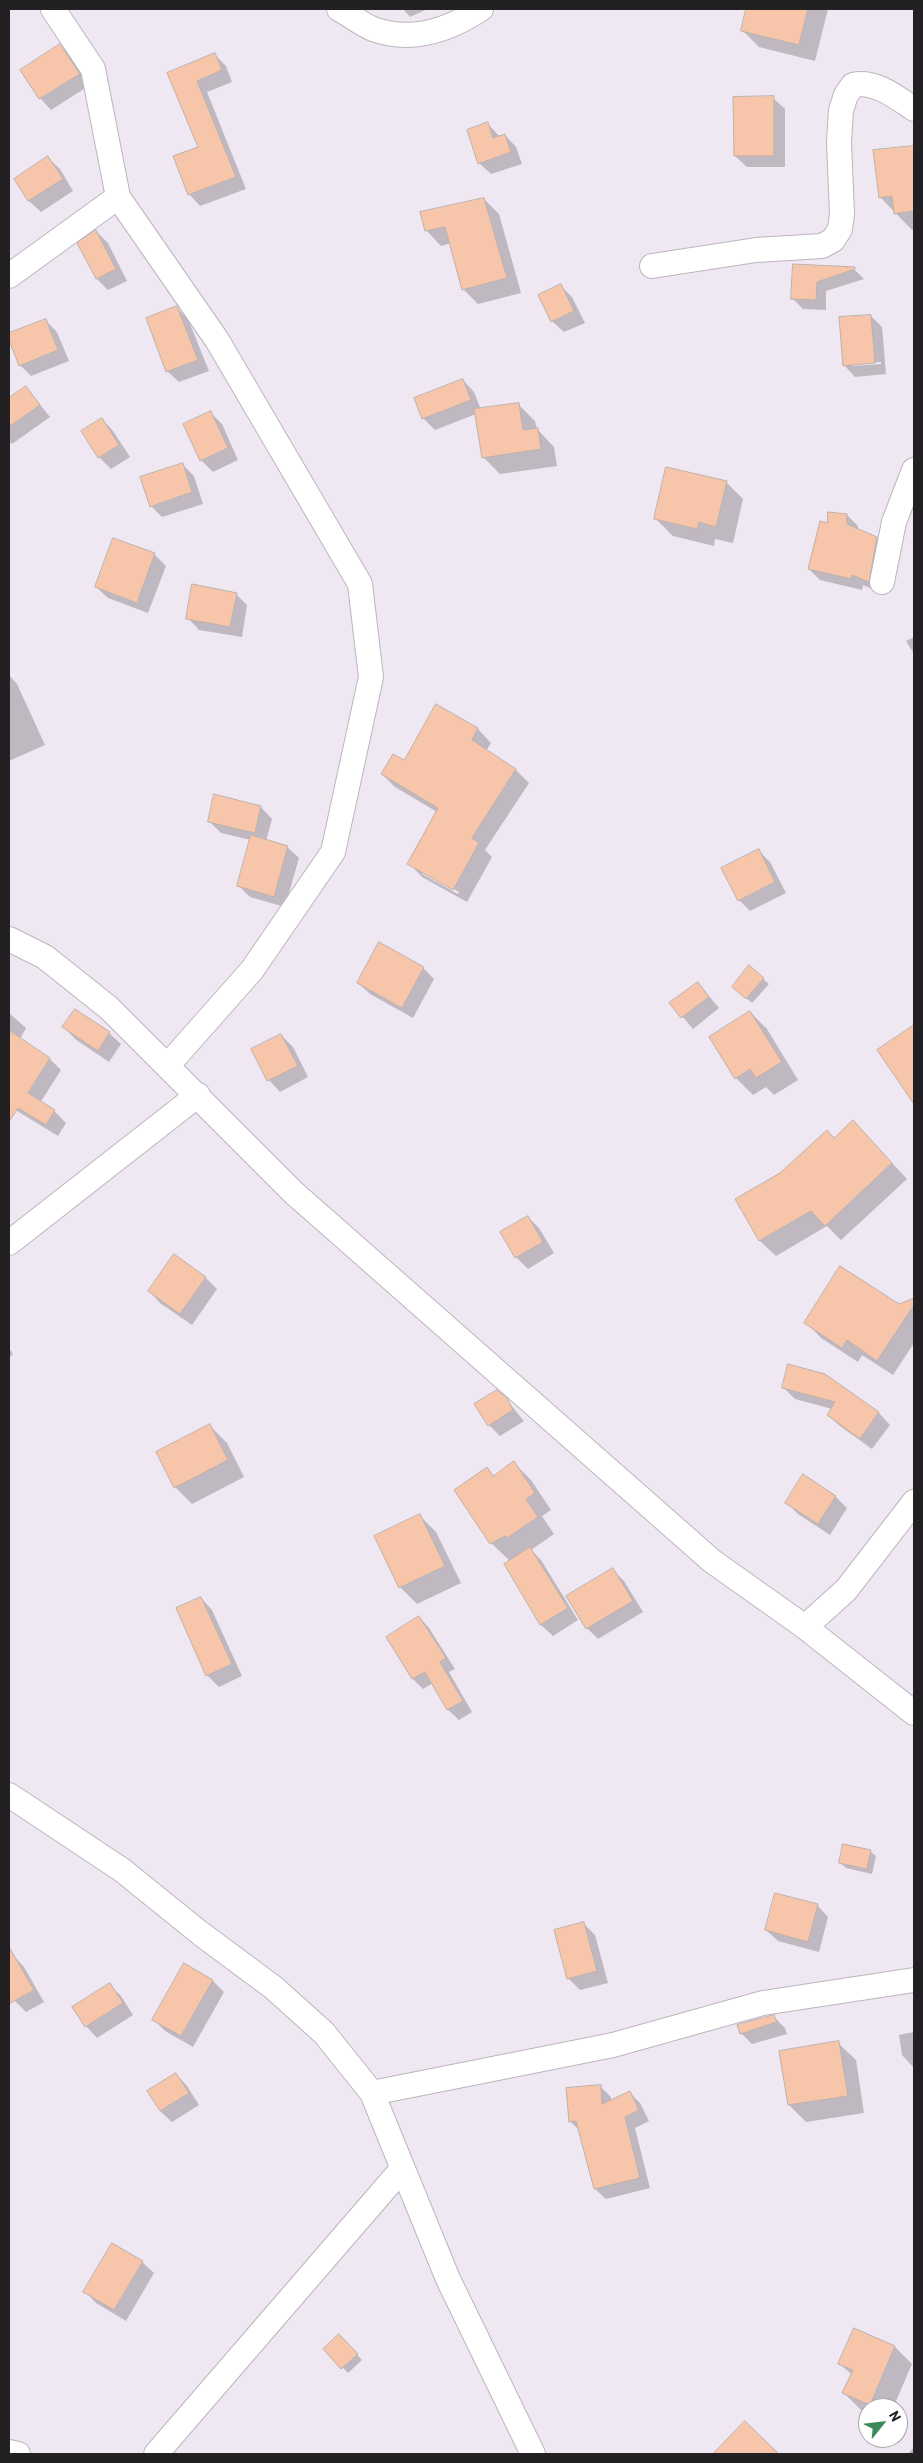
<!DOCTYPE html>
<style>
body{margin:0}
#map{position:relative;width:923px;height:2463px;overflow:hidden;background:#efe7f1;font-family:Barlow,sans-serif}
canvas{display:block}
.frame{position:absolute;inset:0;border:10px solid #232024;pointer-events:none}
.north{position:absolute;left:858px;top:2398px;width:50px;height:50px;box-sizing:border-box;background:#fff;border:1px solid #a7a6a7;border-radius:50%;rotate:61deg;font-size:14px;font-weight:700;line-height:20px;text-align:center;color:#232024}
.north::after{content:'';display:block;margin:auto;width:18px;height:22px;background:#398959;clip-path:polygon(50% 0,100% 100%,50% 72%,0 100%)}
</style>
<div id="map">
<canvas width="923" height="2463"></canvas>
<div class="frame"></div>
<div class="north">N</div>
</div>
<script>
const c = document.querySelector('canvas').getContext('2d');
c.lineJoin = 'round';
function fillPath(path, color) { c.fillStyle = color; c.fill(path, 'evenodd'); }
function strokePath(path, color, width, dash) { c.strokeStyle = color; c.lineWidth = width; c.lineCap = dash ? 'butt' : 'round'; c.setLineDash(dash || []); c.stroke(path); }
fillPath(new Path2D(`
 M 403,9 L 428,9 L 410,17 Z
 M 748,9 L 828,9 L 815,61 L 759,47 L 743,31 Z
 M 60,46 L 71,57 L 90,85 L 51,110 L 40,98 Z
 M 214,54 L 226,66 L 232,82 L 207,92 L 246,189 L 200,206 L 189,194 L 200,148 L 169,74 Z
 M 773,98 L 785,109 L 785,167 L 747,167 L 735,156 Z
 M 488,124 L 500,137 L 505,135 L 516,147 L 522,164 L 491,174 L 479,163 Z
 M 914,147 L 914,230 L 912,230 L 880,197 L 874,151 Z
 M 48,158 L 60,169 L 73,191 L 41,212 L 29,201 L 16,180 Z
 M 484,199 L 499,214 L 521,293 L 478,304 L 463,289 L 451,243 L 441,246 L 426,230 Z
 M 96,231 L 108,243 L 127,281 L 108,290 L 97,279 L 79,244 Z
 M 794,266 L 854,269 L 864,279 L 826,291 L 826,310 L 803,309 L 793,299 Z
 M 561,286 L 572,297 L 585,323 L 564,332 L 552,321 Z
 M 177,308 L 188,319 L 209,371 L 179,382 L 167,371 Z
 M 871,316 L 882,327 L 886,374 L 855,377 L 844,365 ZM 881,362 L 881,364 L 853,366 L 853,364 Z
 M 45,320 L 57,332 L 69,361 L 31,376 L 20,365 L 9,335 Z
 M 463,380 L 474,392 L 481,410 L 518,404 L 535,421 L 537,429 L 554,447 L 557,466 L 500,474 L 483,457 L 476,414 L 435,430 L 423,418 Z
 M 26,387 L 50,417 L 12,444 L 9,441 L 9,400 Z
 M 210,412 L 222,424 L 238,460 L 213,472 L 201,460 L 185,424 Z
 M 102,419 L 113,431 L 130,457 L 111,469 L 99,457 L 83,431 Z
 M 182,464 L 194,476 L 203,504 L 162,517 L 151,506 Z
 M 726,482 L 743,499 L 733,543 L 715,539 L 714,546 L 673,536 L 656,519 Z
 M 847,515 L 858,526 L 858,530 L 876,538 L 887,549 L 879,592 L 863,585 L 862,590 L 820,580 L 809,569 L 828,524 Z
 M 154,554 L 166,566 L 148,613 L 108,598 L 96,587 Z
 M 236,594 L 247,605 L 242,637 L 199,630 L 188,618 Z
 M 914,637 L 914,654 L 906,641 Z
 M 9,675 L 17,684 L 45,745 L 9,761 Z
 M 437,705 L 478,729 L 491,743 L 486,751 L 516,770 L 529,783 L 485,850 L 492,857 L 467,902 L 422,877 L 409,863 L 437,812 L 395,787 L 382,774 L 404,762 ZM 422,871 L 459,892 L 458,894 L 422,874 Z
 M 261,807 L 272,819 L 266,841 L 287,847 L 299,858 L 285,907 L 250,897 L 239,886 L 251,840 L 221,833 L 209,821 Z
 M 759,851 L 770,862 L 786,893 L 750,911 L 739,900 Z
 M 423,968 L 434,979 L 413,1018 L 370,994 L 358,983 Z
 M 763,979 L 769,984 L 752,1003 L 739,992 Z
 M 698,983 L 719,1008 L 693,1029 L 671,1003 Z
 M 75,1010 L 109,1033 L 121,1044 L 109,1062 L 75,1039 L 64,1027 Z
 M 750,1012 L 767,1029 L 798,1080 L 774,1095 L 766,1087 L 753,1095 L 736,1078 Z
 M 9,1013 L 26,1028 L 20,1039 L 50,1059 L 61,1070 L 40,1103 L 54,1111 L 66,1123 L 58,1136 L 9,1106 Z
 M 914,1027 L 914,1102 L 879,1051 Z
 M 281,1035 L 293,1047 L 308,1077 L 280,1092 L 269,1080 Z
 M 869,1138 L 907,1179 L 841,1240 L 827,1226 L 776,1256 L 760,1241 L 736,1200 L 835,1139 Z
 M 528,1217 L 539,1228 L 554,1253 L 528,1269 L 516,1257 Z
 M 174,1256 L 206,1278 L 217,1289 L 192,1325 L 160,1303 L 149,1291 Z
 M 914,1299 L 914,1343 L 893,1375 L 862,1355 L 858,1362 L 821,1338 L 806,1322 L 899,1305 Z
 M 9,1348 L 13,1354 L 9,1358 Z
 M 825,1375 L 879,1413 L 890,1425 L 872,1449 L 840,1426 L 828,1415 L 832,1409 L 795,1399 L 784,1388 Z
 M 506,1399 L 524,1421 L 500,1436 L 489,1425 Z
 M 210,1426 L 227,1443 L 244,1477 L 192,1504 L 175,1487 Z
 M 514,1463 L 531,1480 L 551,1510 L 542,1516 L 554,1534 L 531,1550 L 541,1560 L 578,1620 L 553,1636 L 541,1625 L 505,1564 L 510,1561 L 491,1543 L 487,1469 L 494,1476 Z
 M 804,1476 L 836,1497 L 847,1508 L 830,1535 L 798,1514 L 787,1503 Z
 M 419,1515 L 436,1532 L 461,1583 L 417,1604 L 400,1587 Z
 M 612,1569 L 624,1581 L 643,1612 L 598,1639 L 587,1628 Z
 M 201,1598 L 212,1610 L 242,1676 L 219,1687 L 207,1675 Z
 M 419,1617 L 429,1628 L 455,1669 L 449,1672 L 472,1712 L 459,1720 L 448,1710 L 433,1683 L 423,1689 L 413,1679 L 388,1637 Z
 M 870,1851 L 876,1856 L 872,1874 L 846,1868 L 840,1863 Z
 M 817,1905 L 828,1917 L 819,1952 L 778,1941 L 766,1930 Z
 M 583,1923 L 595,1935 L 608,1983 L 580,1990 L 568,1978 Z
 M 13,1955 L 24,1967 L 44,2002 L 26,2012 L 15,2001 L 9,1990 L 9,1958 Z
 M 213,1981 L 224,1992 L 193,2047 L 165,2031 L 153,2019 Z
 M 110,1985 L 121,1996 L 133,2015 L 97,2038 L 86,2026 Z
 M 774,2017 L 785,2028 L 787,2034 L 752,2044 L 741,2033 Z
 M 914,2032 L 914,2067 L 913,2067 L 902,2055 L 899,2035 Z
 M 838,2043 L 856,2060 L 864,2113 L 806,2122 L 789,2105 Z
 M 176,2074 L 187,2086 L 199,2105 L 172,2122 L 160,2111 Z
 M 600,2086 L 611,2097 L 611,2101 L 629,2092 L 640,2103 L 649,2121 L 635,2128 L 650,2188 L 606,2199 L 595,2189 L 580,2131 L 570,2121 Z
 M 142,2262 L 154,2273 L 126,2321 L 96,2303 L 85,2291 Z
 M 855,2330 L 895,2347 L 912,2364 L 893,2408 L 868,2408 L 868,2413 L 861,2410 L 844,2393 L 852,2375 L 840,2364 Z
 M 339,2335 L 362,2360 L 348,2373 L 325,2349 Z
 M 745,2423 L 777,2454 L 715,2454 Z
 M 914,2447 L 914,2454 L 908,2454 Z`), '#0003');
const building = new Path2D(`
 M 746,9 L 808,9 L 799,45 L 741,31 Z
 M 60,44 L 80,74 L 39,99 L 20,70 Z
 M 215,53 L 222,70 L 197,81 L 236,177 L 188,195 L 173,156 L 198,147 L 167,73 Z
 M 774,96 L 774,156 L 734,156 L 733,97 Z
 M 488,122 L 493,138 L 505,134 L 511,152 L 478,164 L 467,130 Z
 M 914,146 L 914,211 L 894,214 L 892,196 L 879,198 L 873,150 Z
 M 48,156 L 63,179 L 28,201 L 14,179 Z
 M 484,198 L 507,278 L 462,290 L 445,227 L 425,231 L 420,212 Z
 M 96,230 L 116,269 L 96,279 L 77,243 Z
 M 793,264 L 855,267 L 855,269 L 817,282 L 816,300 L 791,299 Z
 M 561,284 L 574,311 L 551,322 L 538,295 Z
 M 177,306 L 198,360 L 166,372 L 146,318 Z
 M 871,315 L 875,363 L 843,366 L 839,317 Z
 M 46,319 L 58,350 L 19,366 L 9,340 L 9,333 Z
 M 463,379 L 471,400 L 422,419 L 414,398 Z
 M 26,386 L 40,405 L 9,427 L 9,398 Z
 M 519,403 L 523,430 L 538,428 L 541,449 L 482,458 L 474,409 Z
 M 211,411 L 228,448 L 200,461 L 183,424 Z
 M 102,418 L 119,445 L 98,458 L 81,431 Z
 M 183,463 L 192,492 L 150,507 L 140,477 Z
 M 666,467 L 727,481 L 716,527 L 699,522 L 697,529 L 654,519 Z
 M 828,512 L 847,514 L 847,524 L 877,537 L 869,582 L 852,575 L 851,579 L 808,569 L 820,521 L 827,523 Z
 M 113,538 L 155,553 L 137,603 L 95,587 Z
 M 192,584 L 237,593 L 230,627 L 186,619 Z
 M 436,704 L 478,728 L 472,740 L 516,769 L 472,838 L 479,843 L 453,890 L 407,864 L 438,808 L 381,774 L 393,754 L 404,760 Z
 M 214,794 L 261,806 L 255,833 L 208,822 Z
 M 251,835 L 288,846 L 274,897 L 237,886 Z
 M 759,849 L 775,882 L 738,901 L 721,868 Z
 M 379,942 L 424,967 L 402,1008 L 357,983 Z
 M 749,965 L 764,978 L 746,999 L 732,987 Z
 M 698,982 L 709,997 L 681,1018 L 669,1003 Z
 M 75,1009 L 110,1032 L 98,1051 L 62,1027 Z
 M 750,1011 L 782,1062 L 756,1078 L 750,1069 L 735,1079 L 709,1037 Z
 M 914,1025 L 914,1104 L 877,1050 Z
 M 9,1030 L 50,1058 L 28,1093 L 55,1110 L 46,1125 L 18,1108 L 9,1122 Z
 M 281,1034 L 298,1066 L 267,1081 L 251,1049 Z
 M 853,1120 L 892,1163 L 825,1226 L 811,1211 L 759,1241 L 735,1199 L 780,1173 L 827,1130 L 834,1138 Z
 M 528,1216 L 543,1242 L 515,1258 L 500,1232 Z
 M 174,1254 L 206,1277 L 180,1314 L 148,1291 Z
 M 840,1266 L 899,1304 L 914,1298 L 914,1305 L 877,1361 L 847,1340 L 842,1348 L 804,1323 Z
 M 788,1364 L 825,1374 L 879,1412 L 860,1439 L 827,1415 L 835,1402 L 782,1388 Z
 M 497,1390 L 507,1398 L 513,1410 L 488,1426 L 474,1404 Z
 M 210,1424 L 228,1460 L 174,1488 L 156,1452 Z
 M 514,1461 L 535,1493 L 526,1499 L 538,1517 L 507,1538 L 505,1536 L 490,1544 L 454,1490 L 487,1467 L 493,1476 Z
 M 803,1474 L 836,1496 L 818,1524 L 785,1503 Z
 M 420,1514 L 445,1566 L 399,1588 L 374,1536 Z
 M 530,1547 L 568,1608 L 540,1625 L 504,1564 Z
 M 613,1568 L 633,1601 L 586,1629 L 566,1596 Z
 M 201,1597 L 232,1664 L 206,1676 L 176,1608 Z
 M 419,1616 L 446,1658 L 440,1662 L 463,1701 L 447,1710 L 425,1672 L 412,1679 L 386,1637 Z
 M 843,1844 L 871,1850 L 867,1869 L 839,1863 Z
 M 775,1893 L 818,1904 L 808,1942 L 765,1930 Z
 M 584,1922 L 597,1971 L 567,1979 L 554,1930 Z
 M 9,1947 L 34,1990 L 9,2004 Z
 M 184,1963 L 213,1980 L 181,2036 L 152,2020 Z
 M 110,1983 L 123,2003 L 85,2027 L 72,2007 Z
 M 774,2015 L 777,2022 L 740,2034 L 737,2025 Z
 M 839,2041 L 848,2096 L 788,2105 L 779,2051 Z
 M 176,2073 L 189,2093 L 160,2111 L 147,2091 Z
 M 601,2085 L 602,2104 L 630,2091 L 639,2110 L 625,2117 L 640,2178 L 594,2189 L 576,2121 L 569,2122 L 566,2088 Z
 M 112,2243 L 143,2261 L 114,2310 L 83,2292 Z
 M 854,2328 L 895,2346 L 870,2405 L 842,2393 L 853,2370 L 838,2364 Z
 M 339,2334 L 358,2354 L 341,2369 L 323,2349 Z
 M 745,2421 L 779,2454 L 713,2454 Z`);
fillPath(building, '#f7c5a9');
strokePath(building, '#bdb1ab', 1);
const street = new Path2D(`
 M 53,9 L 93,69 L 118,197 L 217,340 L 360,584 L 371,677 L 333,852 L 252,970 L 168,1065
 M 339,9 C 350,15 361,24 373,29 C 411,43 449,30 481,9
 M 652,266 L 756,250 L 822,246 L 833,240 L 840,229 L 842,214 L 839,142 L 841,110 L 846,95 L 853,85 C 875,80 896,97 914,109
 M 9,276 L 118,197
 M 882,582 L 894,522 L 914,470
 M 9,939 L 45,957 L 109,1008 L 294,1193 L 712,1561 L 805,1627 L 914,1713
 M 9,1243 L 198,1095
 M 805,1627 L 846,1590 L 914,1502
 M 9,1795 L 122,1870 L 200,1933 L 274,1988 L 324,2033 L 372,2093 L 448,2279 L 533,2454
 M 372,2093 L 613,2045 L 763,2003 L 914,1980
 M 9,2452 L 18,2454
 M 156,2454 L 402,2169`);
strokePath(street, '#bcb5be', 26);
strokePath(street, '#fff', 24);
</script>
